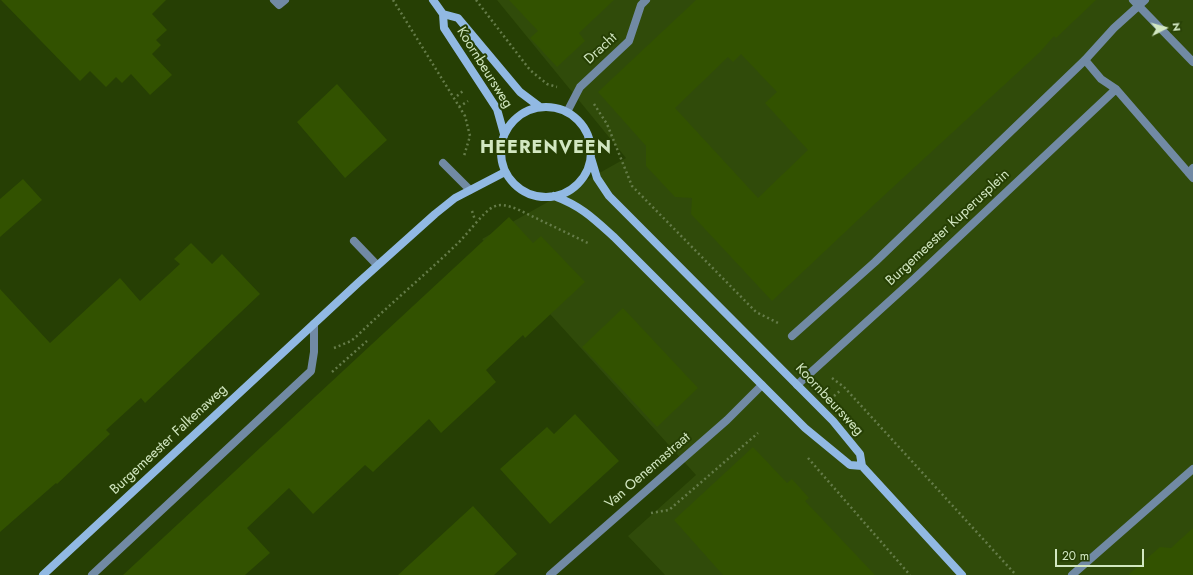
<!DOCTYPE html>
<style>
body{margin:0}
#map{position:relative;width:1193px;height:575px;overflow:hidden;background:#263f04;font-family:Jost,sans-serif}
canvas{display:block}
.north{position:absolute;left:1145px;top:8px;width:40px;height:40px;-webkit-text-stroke:3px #263f04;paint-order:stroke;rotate:84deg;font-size:11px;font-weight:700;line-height:16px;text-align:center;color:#d2e7c1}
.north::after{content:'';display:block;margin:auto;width:14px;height:18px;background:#d2e7c1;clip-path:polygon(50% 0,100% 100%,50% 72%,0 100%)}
.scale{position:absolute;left:1055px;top:549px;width:89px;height:18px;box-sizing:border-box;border:2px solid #d2e7c1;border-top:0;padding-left:5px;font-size:12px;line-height:14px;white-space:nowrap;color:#d2e7c1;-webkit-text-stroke:3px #263f04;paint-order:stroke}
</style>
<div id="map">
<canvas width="1193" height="575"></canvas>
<div class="north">N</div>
<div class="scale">20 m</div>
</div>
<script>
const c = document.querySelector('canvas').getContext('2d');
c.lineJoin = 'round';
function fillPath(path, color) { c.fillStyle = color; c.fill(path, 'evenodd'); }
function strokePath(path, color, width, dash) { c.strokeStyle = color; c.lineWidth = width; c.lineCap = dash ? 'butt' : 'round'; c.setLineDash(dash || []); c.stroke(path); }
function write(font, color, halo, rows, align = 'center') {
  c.font = font + ' Jost,sans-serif'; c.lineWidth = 4; c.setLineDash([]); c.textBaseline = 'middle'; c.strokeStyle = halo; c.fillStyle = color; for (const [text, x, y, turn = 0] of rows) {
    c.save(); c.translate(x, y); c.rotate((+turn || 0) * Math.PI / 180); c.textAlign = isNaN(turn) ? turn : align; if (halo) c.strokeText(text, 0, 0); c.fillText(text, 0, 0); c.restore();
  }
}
fillPath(new Path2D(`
 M 497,0 L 1193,0 L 1193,575 L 665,575 L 628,536 L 696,475 L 482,239 L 626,158 Z`), '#304b0a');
fillPath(new Path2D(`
 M 1,0 L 166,0 L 152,14 L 167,30 L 156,40 L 161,45 L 152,54 L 172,75 L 150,95 L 131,74 L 122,83 L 116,77 L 106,87 L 90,71 L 80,81 Z
 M 509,0 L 614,0 L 579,33 L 585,41 L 557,67 L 530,38 L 538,31 Z
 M 696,0 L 1096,0 L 1056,38 L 1054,36 L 1040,52 L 878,201 L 772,301 L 691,214 L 692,198 L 675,197 L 646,166 L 646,146 L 598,92 ZM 741,54 L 777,92 L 765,103 L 808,150 L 758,198 L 675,108 L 728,57 L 733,62 Z
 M 337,84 L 387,140 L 345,178 L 297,122 Z
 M 23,179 L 42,200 L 0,237 L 0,199 Z
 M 509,217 L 533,243 L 541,236 L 585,282 L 525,338 L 523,335 L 486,370 L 496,382 L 441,433 L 429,419 L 373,472 L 365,465 L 313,514 L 289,488 L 247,528 L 270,553 L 245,575 L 123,575 Z
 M 191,243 L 212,264 L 222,254 L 260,294 L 145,403 L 141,398 L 106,430 L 110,434 L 57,484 L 56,483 L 0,532 L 0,289 L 50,343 L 120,278 L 140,301 L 180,264 L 174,259 Z
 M 623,308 L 698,388 L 657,427 L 582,347 Z
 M 575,414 L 619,461 L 550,524 L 500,469 L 547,427 L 554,434 Z
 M 753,447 L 787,483 L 792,479 L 809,498 L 805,501 L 875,575 L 723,575 L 674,520 Z
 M 473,506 L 517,554 L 494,575 L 398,575 Z
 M 1193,528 L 1193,575 L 1128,575 L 1160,547 L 1171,548 Z`), '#325200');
strokePath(new Path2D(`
 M 393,0 L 465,116 L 470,136 L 464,156
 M 476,0 L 530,70 L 547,84 L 557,87
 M 457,96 L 463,91
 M 594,104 L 607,124 L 632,186 L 756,312 L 778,323
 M 459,107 L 468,101
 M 472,211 L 475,220
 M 334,348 L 351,341 L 358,335 C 390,304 425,275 457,244 C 467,235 483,212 493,207 C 502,203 508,206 517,209 L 590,244
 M 332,372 L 367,341
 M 832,378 L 844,387 L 1016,575
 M 834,396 L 841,390
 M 808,458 L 910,575
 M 651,513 L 669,510 L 758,433`), '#657c49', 2.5, [2, 3]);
strokePath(new Path2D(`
 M 274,0 L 279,5 L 285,0
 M 1085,60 L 1101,79 L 1116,89
 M 443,163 L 470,190
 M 354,241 L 377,265
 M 797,385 L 914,279 L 1116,89 L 1193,178
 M 1072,575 L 1193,469`), '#718aa4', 8);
strokePath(new Path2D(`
 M 1133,0 L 1193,62
 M 567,112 L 580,87 L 629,41 L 641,5 L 646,0
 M 1189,173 L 1193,168
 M 792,336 L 875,262 L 1085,60 L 1114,28 L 1145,0
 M 92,575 L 311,371 L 314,352 L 314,324
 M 550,575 L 727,420 L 762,385`), '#718aa4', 8);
strokePath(new Path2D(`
 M 433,0 L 443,14 L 444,28 L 497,109 L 504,134
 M 443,14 L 458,18 L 520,92 L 540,107
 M501 152a45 45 0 1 1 90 0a45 45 0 1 1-90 0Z
 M 591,158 L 597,178 L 609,196 L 833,421 L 860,454 L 862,466
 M 554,196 C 581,206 593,218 614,237 L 805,428 L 850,465 L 862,466
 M 862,466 L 962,575
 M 43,575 L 358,283 L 435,214 L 455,198 L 505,172`), '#91b9e3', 8);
write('14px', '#d2e7c1', '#263f04', [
 ["Dracht",601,49,-43],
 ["Koornbeursweg",484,68,58],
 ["Burgemeester Kuperusplein",948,228,-43],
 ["Koornbeursweg",829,400,47],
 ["Burgemeester Falkenaweg",169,440,-43],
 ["Van Oenemastraat",648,471,-41]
]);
c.letterSpacing = '1px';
write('bold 18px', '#d2e7c1', '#263f04', [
 ["HEERENVEEN",546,149]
]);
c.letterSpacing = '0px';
</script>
